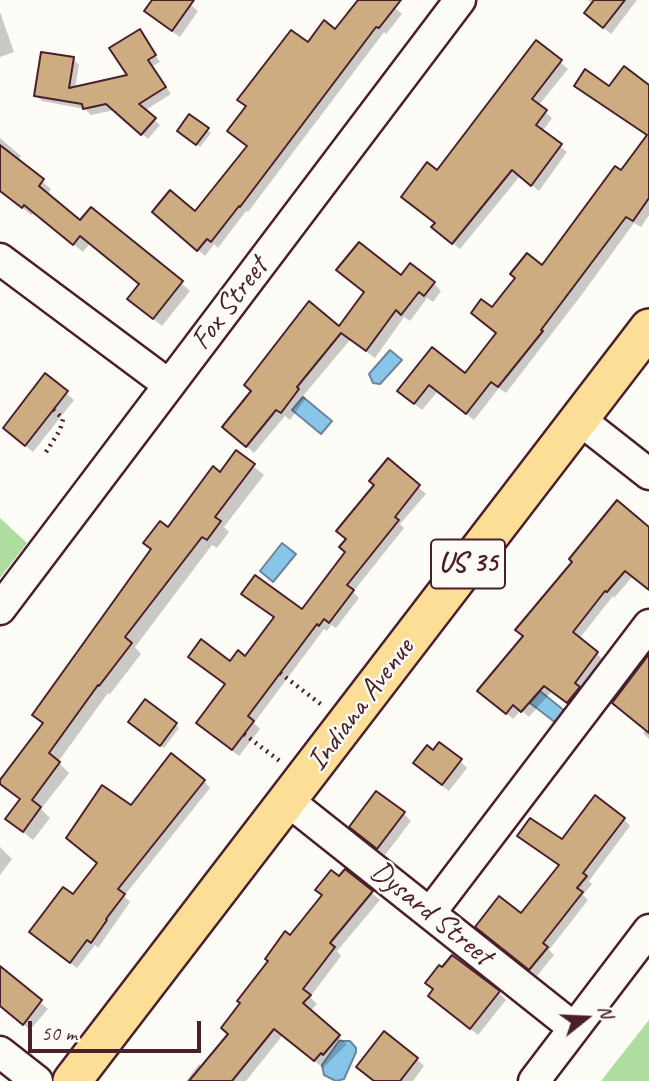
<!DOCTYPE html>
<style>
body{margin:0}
#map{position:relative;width:649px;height:1081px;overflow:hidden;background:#fdfcf7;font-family:Caveat,sans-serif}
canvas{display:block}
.north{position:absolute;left:551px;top:983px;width:70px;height:70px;-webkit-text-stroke:5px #fdfcf7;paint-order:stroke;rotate:72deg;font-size:19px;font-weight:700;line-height:28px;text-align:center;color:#4a1f2b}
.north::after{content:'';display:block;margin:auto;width:24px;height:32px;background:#4a1f2b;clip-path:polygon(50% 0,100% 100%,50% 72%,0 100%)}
.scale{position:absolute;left:28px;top:1021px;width:173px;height:32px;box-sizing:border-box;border:4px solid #4a1f2b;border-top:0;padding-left:9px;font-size:21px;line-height:24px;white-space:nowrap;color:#4a1f2b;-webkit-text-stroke:5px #fdfcf7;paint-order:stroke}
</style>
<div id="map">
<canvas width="649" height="1081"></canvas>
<div class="north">N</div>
<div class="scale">50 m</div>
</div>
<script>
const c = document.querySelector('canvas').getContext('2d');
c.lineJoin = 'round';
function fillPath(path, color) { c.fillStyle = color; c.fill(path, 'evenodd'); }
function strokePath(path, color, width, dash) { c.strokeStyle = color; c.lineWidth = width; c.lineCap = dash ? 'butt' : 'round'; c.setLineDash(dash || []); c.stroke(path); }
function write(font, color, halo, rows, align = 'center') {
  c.font = font + ' Caveat,sans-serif'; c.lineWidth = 5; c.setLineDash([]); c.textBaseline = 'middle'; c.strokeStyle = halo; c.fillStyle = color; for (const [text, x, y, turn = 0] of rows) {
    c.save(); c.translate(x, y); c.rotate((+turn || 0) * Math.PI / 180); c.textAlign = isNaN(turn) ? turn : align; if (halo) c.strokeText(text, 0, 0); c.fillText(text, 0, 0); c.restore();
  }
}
fillPath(new Path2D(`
 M 0,518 L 27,543 L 0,578 Z
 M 649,1020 L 649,1081 L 601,1081 Z`), '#adde9f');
const water = new Path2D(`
 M 390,350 L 402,360 L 380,384 L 373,383 L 369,374 Z
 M 303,397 L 332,421 L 321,434 L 292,410 Z
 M 282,543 L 296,554 L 273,582 L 260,571 Z
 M 540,691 L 566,712 L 556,723 L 530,703 Z
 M 339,1041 L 350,1041 L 356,1048 L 356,1052 L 344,1079 L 336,1081 L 324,1075 L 322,1065 Z`);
fillPath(water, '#88c6e9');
strokePath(water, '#6f839d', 2);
fillPath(new Path2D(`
 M 154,0 L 185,0 L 198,11 L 180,37 L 153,18 Z
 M 360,0 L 386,0 L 402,14 L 386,34 L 384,32 L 248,212 L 246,211 L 218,248 L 214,244 L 205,256 L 161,218 L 195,213 L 249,147 L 308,45 L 336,31 Z
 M 588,0 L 637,0 L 611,34 L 586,13 L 593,4 Z
 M 0,12 L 14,52 L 0,57 Z
 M 139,32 L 160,62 L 153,66 L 171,94 L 144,111 L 160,125 L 148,139 L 114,110 L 91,115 L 85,109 L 42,101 L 36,95 L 73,59 L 79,65 L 75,89 L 129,76 Z
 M 537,42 L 568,69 L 538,106 L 552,118 L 542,132 L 567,152 L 539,191 L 520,176 L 460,249 L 441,234 L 437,224 L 403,197 L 438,173 Z
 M 576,85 L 609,89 L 649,87 L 649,215 L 641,227 L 634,223 L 580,297 L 506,393 L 499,388 L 474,420 L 438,391 L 422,410 L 399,391 L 466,376 L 498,334 L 492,309 L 543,268 L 621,173 L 648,136 Z
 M 207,130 L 211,133 L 200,147 L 182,134 Z
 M 0,138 L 21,156 L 17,161 L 51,189 L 47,195 L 80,222 L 181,283 L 190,291 L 162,326 L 138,307 L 141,284 L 90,243 L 83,252 L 34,212 L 31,215 L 0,189 Z
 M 401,277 L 434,283 L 441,291 L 433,302 L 427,298 L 410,321 L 404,317 L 375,358 L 350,340 L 303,396 L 306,398 L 290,420 L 285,416 L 254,453 L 232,434 L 340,329 Z
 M 46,376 L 74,400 L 33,452 L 12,435 Z
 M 237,453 L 264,475 L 224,527 L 229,532 L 217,548 L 212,545 L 135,647 L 141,654 L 110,694 L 108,693 L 58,762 L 69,773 L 41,809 L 50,818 L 33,840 L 7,819 L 21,800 L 0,782 L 44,724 L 34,715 L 168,529 L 221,474 Z
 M 388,461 L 426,494 L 400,524 L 404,528 L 353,592 L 359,598 L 336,628 L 331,625 L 327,631 L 324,629 L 254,723 L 260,729 L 239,756 L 205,730 L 227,685 L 197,663 L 230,663 L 246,658 L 275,618 L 250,600 L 302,612 L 347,552 L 347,539 Z
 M 649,530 L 649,589 L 633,576 L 614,598 L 613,596 L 579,639 L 604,660 L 575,709 L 552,691 L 529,717 L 521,710 L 513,719 L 486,697 Z
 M 649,657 L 649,739 L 643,733 L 646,730 Z
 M 146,701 L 179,728 L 164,748 L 133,725 Z
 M 460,761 L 467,768 L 449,791 L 422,770 Z
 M 204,781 L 210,788 L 124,896 L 130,902 L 98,948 L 95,945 L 77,968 L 38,939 L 99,864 Z
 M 404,814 L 411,821 L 385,855 L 358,834 Z
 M 624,819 L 630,826 L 589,881 L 592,884 L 583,895 L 588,900 L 549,950 L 554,955 L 537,976 L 484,933 L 521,915 L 560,866 L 520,836 L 562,841 Z
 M 0,847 L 12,859 L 0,875 Z
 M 345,871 L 380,900 L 337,951 L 341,956 L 310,997 L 317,1004 L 310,1012 L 347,1044 L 323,1068 L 282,1036 L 246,1081 L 186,1081 L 199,1064 L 203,1067 L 230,1034 L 291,938 Z
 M 0,968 L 48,1009 L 30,1030 L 0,1004 Z
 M 443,970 L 499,993 L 506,1000 L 478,1035 L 437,1003 Z
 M 417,1059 L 424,1066 L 413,1081 L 375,1081 Z`), '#0003');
const building = new Path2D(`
 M 152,0 L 194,0 L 172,31 L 144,11 Z
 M 358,0 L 401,0 L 379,28 L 376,27 L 240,207 L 239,206 L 211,242 L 207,239 L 197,251 L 152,212 L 170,190 L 195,211 L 247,146 L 227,131 L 246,106 L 237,100 L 291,30 L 308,42 L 324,20 L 335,29 Z
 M 594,0 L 625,0 L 603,28 L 584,13 Z
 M 140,29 L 156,55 L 148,60 L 166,87 L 139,104 L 156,118 L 141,135 L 106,104 L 83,109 L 82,104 L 34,96 L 41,52 L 74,57 L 69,88 L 127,75 L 109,48 Z
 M 536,40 L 562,60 L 532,99 L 547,110 L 536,125 L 562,144 L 531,186 L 512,170 L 452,244 L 431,227 L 435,223 L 401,197 L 427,162 L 437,170 Z
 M 624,66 L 649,85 L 649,198 L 633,221 L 626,217 L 541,330 L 543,331 L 498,387 L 491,382 L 466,414 L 429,385 L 414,404 L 397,391 L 432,347 L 465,373 L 496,333 L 471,313 L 481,299 L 492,307 L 515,278 L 510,274 L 527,253 L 542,265 L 615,166 L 621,170 L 647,135 L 574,86 L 585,69 L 609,86 Z
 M 189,114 L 209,128 L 196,145 L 177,131 Z
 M 0,145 L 44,179 L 39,186 L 80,220 L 91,207 L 183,281 L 153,319 L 127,299 L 139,284 L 80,236 L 73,245 L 24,205 L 22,208 L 0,191 Z
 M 359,242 L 401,275 L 410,263 L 435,282 L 424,296 L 419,292 L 401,315 L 396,310 L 366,351 L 341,333 L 297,387 L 299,389 L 281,413 L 276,410 L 246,447 L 222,427 L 251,391 L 244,385 L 309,301 L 339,326 L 364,292 L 336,270 Z
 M 45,373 L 68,391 L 25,446 L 3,428 Z
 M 236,450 L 255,464 L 215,517 L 221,521 L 207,540 L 202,537 L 125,637 L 132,643 L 99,686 L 98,685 L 49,753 L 60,762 L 32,800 L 41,807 L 23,832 L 5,819 L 20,799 L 0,784 L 0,780 L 43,723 L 32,715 L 151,549 L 143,543 L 160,521 L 168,527 L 213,466 L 220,472 Z
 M 388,458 L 420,485 L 395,517 L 399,520 L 347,585 L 354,590 L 329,623 L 324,619 L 319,626 L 317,624 L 248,716 L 254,721 L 232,750 L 196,723 L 225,684 L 188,657 L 201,639 L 230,661 L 238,650 L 245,656 L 274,617 L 241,594 L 255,575 L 302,609 L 345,552 L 339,547 L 346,539 L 336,531 L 374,485 L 369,481 Z
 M 617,500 L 649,527 L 649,590 L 625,571 L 607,592 L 605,591 L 573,632 L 598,652 L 575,683 L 580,687 L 567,703 L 544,686 L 521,712 L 513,705 L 506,714 L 477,691 L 523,636 L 515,630 L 572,562 L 569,559 Z
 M 649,654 L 649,733 L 612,703 Z
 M 145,699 L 177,723 L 160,746 L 128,722 Z
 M 439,742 L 462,759 L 442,785 L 413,763 L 427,745 L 433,750 Z
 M 171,753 L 205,780 L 118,889 L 125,894 L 106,919 L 107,920 L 91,943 L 87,940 L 70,963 L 29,932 L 63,887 L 73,894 L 97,863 L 66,838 L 102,785 L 131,805 Z
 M 376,791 L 405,812 L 377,849 L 349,827 Z
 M 595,795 L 625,818 L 583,873 L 587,876 L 577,888 L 583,892 L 543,943 L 548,947 L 529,970 L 475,927 L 499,896 L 521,913 L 559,865 L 517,836 L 530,818 L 562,839 Z
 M 345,869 L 373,891 L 330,943 L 335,947 L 303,989 L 311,995 L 303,1003 L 340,1035 L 323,1055 L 321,1053 L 314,1061 L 274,1029 L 232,1081 L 189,1081 L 228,1034 L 221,1028 L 240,1003 L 237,1001 L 268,961 L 265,959 L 285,931 L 290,935 L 322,895 L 315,890 L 331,870 L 339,876 Z
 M 452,955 L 500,991 L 470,1029 L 428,996 L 433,989 L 425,983 L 439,965 L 442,967 Z
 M 0,966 L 42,1000 L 23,1025 L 0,1006 Z
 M 384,1031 L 418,1058 L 400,1081 L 374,1081 L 356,1067 Z`);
fillPath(building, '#ceac81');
strokePath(building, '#4a1f2b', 2);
const minor = new Path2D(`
 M 0,259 L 169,385
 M 579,419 L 649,474
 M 0,609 L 460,0
 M 287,800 L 574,1028
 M 430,913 L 649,625
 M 0,1052 L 37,1081
 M 534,1081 L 649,930`);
const major = new Path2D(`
 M 72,1081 L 649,328`);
strokePath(minor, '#4a1f2b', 35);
strokePath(major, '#4a1f2b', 42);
strokePath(new Path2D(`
 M 46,452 L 60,430 L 63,419 L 54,410
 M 280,673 L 323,706
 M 244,734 L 281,762`), '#4a1f2b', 4.5, [2, 5]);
strokePath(minor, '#fdfcf7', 30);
strokePath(major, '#fdde96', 37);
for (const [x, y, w] of [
 [468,564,74]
]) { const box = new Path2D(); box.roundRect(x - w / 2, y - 24.5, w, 49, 5); c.fillStyle = '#fdfcf7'; c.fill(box); strokePath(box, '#4a1f2b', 2); }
write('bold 28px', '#4a1f2b', null, [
 ["US 35",468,564]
]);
write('30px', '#4a1f2b', '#fdfcf7', [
 ["Fox Street",230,304,-53],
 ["Indiana Avenue",361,705,-53],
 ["Dysard Street",431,914,39]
]);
</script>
